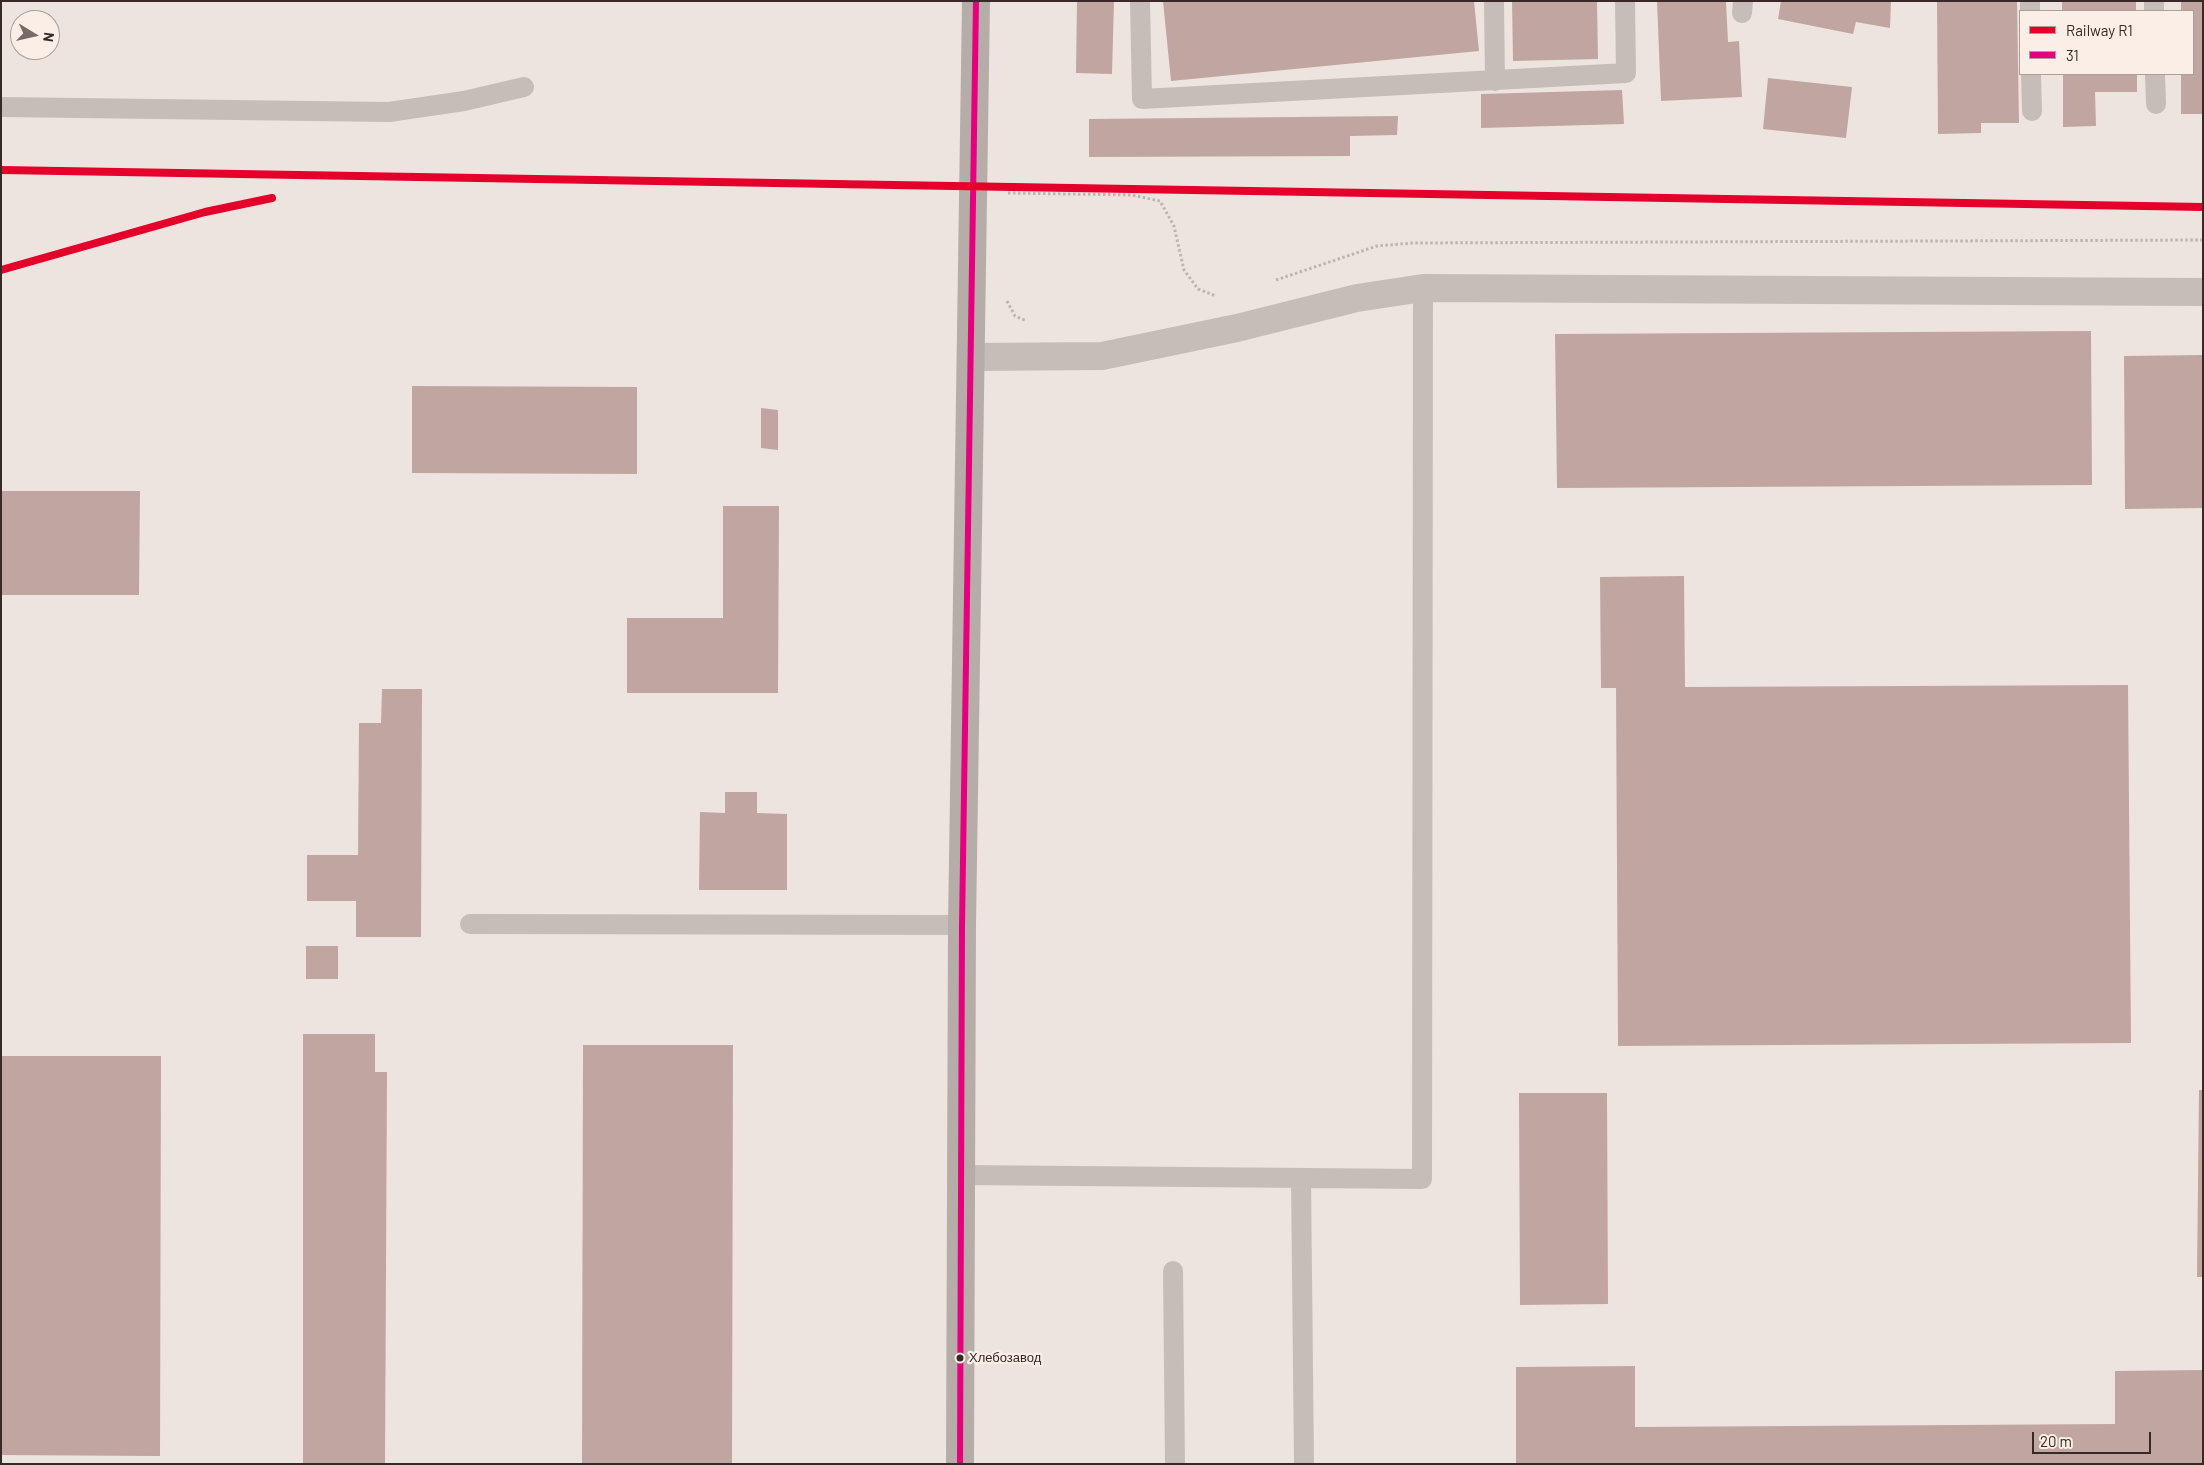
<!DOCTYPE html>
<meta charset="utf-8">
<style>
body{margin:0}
#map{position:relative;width:2204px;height:1465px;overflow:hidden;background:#ede4e0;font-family:Barlow,sans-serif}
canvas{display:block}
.frame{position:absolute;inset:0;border:2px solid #372927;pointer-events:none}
.legend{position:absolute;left:2019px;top:10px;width:175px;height:65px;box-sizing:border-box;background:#faeee6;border:1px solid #ac9f9a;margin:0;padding:6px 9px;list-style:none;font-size:15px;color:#372927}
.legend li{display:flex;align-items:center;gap:10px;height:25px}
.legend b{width:25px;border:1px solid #ac9f9a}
.north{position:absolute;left:10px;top:10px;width:50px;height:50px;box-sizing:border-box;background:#faeee6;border:1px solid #ac9f9a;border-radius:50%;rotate:99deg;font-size:14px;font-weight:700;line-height:20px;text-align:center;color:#372927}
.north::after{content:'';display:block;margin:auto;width:18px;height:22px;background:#776a68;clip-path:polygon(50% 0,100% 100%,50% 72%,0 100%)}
.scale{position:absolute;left:2032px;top:1432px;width:119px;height:22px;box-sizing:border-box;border:2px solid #372927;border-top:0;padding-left:6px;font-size:15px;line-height:18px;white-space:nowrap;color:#372927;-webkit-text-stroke:4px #faeee6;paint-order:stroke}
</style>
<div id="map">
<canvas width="2204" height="1465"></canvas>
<div class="frame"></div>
<ul class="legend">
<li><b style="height:6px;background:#e4002b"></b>Railway R1</li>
<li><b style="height:6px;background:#e5007d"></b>31</li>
</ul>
<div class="north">N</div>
<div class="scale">20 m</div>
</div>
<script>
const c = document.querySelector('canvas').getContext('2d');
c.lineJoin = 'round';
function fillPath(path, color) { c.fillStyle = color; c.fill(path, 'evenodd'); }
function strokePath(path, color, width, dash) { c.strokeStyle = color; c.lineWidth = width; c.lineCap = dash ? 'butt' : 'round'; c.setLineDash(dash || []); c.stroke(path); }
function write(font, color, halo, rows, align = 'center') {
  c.font = font + ' Barlow,sans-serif'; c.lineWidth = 4.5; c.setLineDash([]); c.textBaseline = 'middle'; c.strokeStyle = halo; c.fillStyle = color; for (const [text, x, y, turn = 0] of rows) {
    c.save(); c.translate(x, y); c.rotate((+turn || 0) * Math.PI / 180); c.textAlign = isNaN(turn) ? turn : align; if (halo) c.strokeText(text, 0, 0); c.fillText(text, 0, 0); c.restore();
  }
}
fillPath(new Path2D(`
 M 1077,1 L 1114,1 L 1112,74 L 1076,73 Z
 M 1163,1 L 1474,1 L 1479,51 L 1171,81 Z
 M 1512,1 L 1597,1 L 1598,59 L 1513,61 Z
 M 1657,1 L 1726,2 L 1728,42 L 1739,41 L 1742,97 L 1661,101 Z
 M 1781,1 L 1891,1 L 1890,28 L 1856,22 L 1853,34 L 1778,19 Z
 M 1937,1 L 2017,1 L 2019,123 L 1981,123 L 1981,133 L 1938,134 Z
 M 2062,1 L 2136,1 L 2136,11 L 2062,11 Z
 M 2181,1 L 2203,1 L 2203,114 L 2181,114 L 2181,74 L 2193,74 L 2193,11 L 2181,11 Z
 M 2063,74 L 2137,74 L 2137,92 L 2095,92 L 2096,126 L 2063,127 Z
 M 1768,78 L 1852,87 L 1846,138 L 1763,129 Z
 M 1622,90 L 1624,124 L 1481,128 L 1481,94 Z
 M 1398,116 L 1397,135 L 1350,136 L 1350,156 L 1089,157 L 1089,119 Z
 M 2091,331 L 2092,485 L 1557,488 L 1555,334 Z
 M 2203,355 L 2203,508 L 2125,509 L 2124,356 Z
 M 412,386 L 637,387 L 637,474 L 412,473 Z
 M 761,408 L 778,410 L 778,450 L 761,448 Z
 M 1,491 L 140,491 L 139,595 L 1,595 Z
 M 723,506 L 779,506 L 778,693 L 627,693 L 627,618 L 723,618 Z
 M 1684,576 L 1685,687 L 2128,685 L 2131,1043 L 1618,1046 L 1616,688 L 1601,688 L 1600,577 Z
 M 382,689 L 422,689 L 421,937 L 356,937 L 356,901 L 307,901 L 307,855 L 358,855 L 359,723 L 381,723 Z
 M 725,792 L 757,792 L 757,813 L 787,814 L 787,890 L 699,890 L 700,812 L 725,813 Z
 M 306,946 L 338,946 L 338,979 L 306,979 Z
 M 303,1034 L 375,1034 L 375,1072 L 387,1072 L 385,1464 L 303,1464 Z
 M 583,1045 L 733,1045 L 732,1464 L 582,1464 Z
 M 1,1056 L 161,1056 L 160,1456 L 1,1455 Z
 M 2199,1090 L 2203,1090 L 2203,1277 L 2197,1277 Z
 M 1519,1093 L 1607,1093 L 1608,1304 L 1520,1305 Z
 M 1635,1366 L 1635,1427 L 2115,1424 L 2115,1371 L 2203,1370 L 2203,1464 L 1516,1464 L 1516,1367 Z`), '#c1a5a0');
strokePath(new Path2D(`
 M 1008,193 L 1132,195 L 1160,201 L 1174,226 L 1184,270 L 1198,289 L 1216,296
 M 1276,280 L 1377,246 L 1413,243 L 2203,240
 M 1007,301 L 1015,316 L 1027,321`), '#beb5b1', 3, [2.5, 2.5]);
strokePath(new Path2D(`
 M 1140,1 L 1142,99 L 1626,73 L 1625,1
 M 1494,1 L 1495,81
 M 2030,1 L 2030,11
 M 2154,1 L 2154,11
 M 1742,13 L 1743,1
 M 2031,74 L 2032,111
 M 2155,74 L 2156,104
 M 1,107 L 389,112 L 464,101 L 524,87
 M 470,924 L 962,925
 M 961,1175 L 1422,1179 L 1423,288
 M 1301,1178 L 1304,1464
 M 1173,1271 L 1175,1464`), '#c6bdb8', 20);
strokePath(new Path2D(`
 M 972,357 L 1102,356 L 1237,328 L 1357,298 L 1423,288 L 2203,292`), '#c6bdb8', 28);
strokePath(new Path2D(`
 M 960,1464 L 962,925 L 976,1`), '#b6ada9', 28);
strokePath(new Path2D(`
 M 960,1464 L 962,925 L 976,1`), '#e5007d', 6);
strokePath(new Path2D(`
 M 1,170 L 2203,207
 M 1,270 L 205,212 L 272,198`), '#e4002b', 8);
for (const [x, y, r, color] of [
 [960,1358,4.5,"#372927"]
]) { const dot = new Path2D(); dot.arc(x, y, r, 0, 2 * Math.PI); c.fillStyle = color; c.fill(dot); strokePath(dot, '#faeee6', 2); }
write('13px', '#372927', '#faeee6', [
 ["Хлебозавод",969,1358]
], 'left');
</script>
